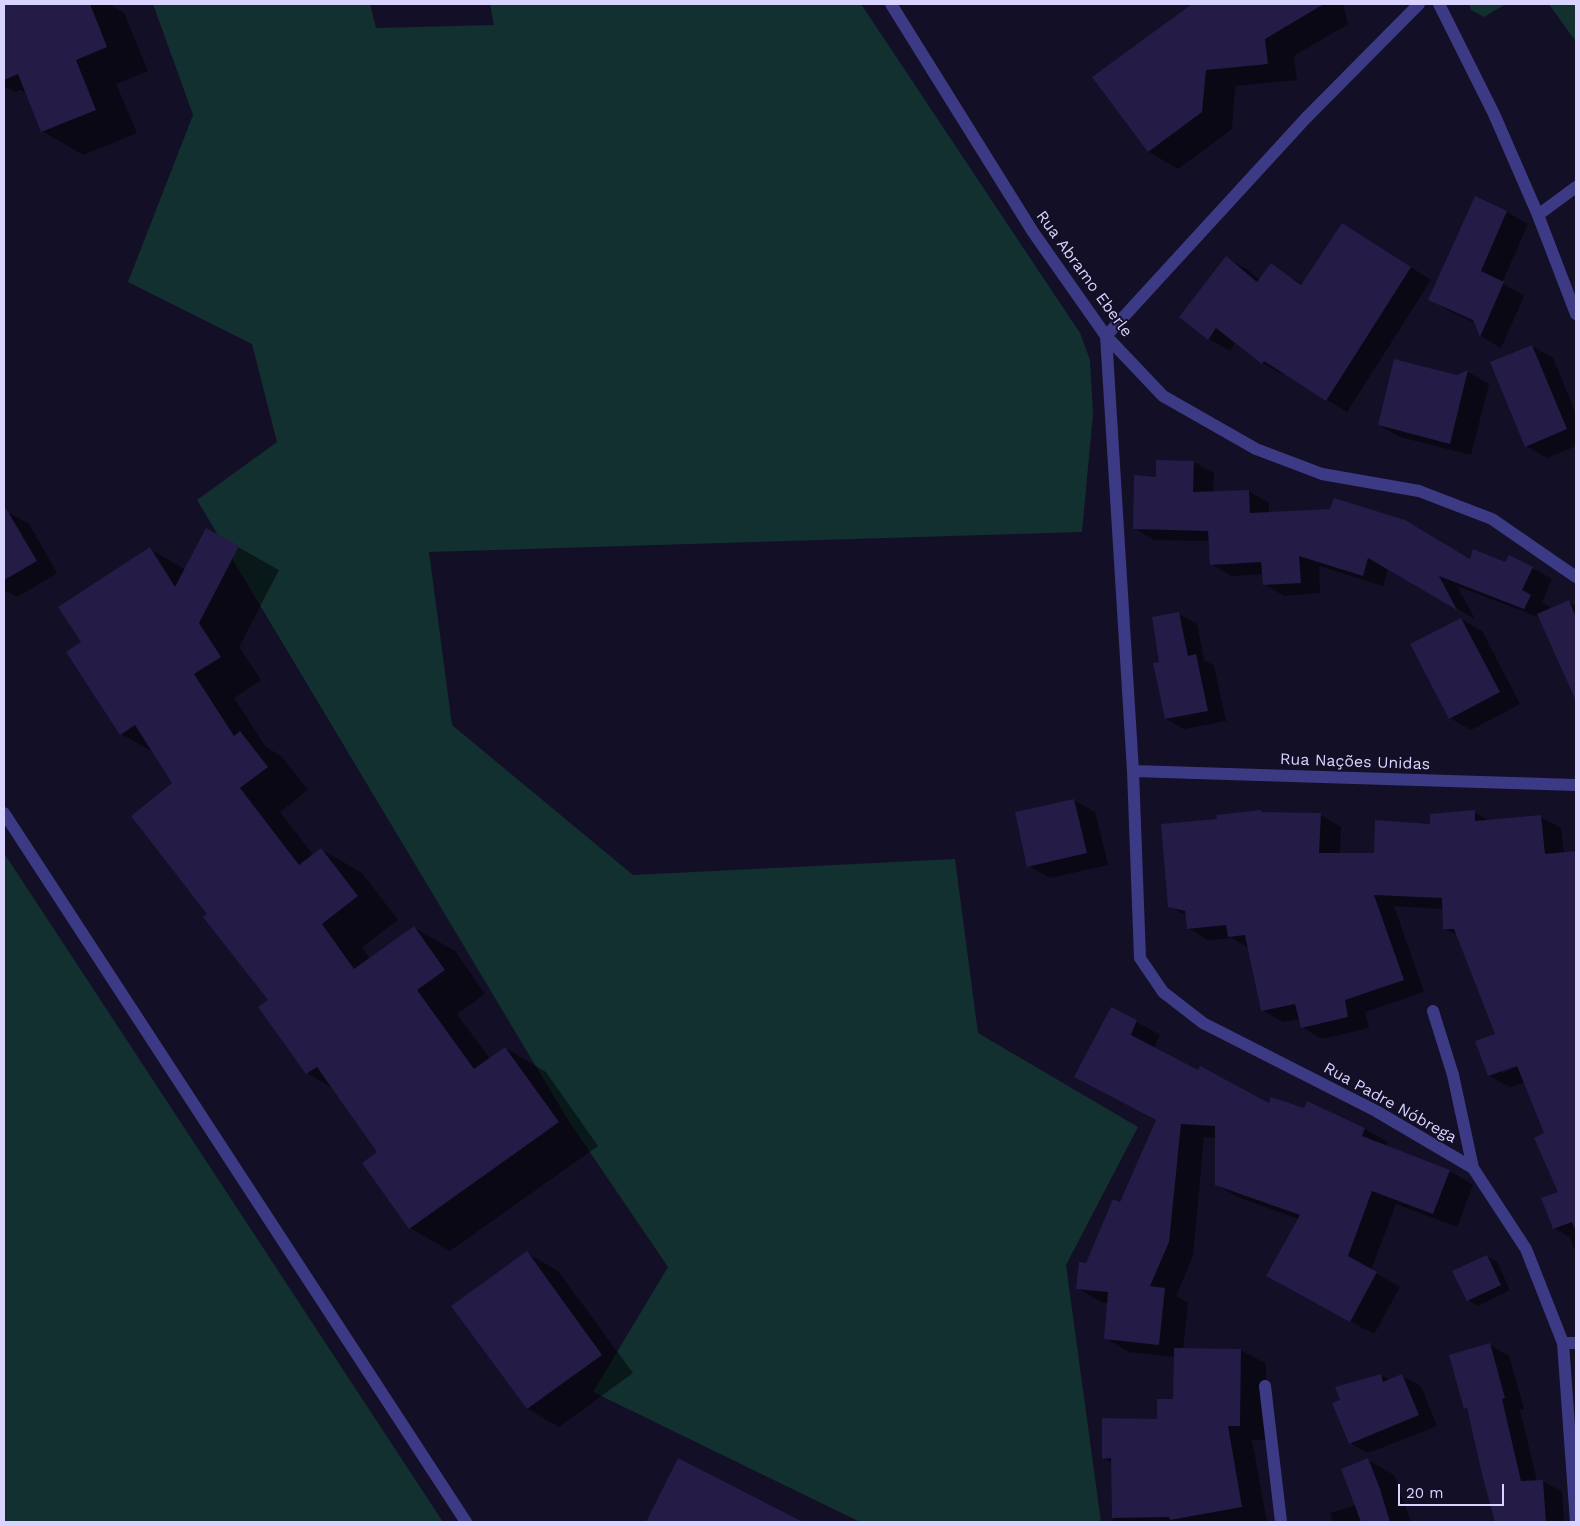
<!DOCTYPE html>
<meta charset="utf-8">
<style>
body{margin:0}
#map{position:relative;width:1580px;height:1526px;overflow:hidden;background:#130f26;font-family:"Work Sans",sans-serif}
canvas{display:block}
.frame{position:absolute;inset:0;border:5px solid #d9d4ff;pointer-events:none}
.scale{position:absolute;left:1398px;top:1484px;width:106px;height:22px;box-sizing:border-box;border:2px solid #d9d4ff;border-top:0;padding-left:6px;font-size:15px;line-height:18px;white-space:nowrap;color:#d9d4ff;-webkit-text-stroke:4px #130f26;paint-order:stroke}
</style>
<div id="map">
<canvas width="1580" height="1526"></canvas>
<div class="frame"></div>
<div class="scale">20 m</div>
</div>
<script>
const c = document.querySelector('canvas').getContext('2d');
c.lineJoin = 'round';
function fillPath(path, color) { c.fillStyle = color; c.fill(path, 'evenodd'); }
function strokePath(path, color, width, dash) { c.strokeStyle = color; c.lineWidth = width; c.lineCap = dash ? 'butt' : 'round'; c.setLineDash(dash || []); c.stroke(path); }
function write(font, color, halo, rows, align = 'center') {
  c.font = font + ' "Work Sans",sans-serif'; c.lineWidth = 4; c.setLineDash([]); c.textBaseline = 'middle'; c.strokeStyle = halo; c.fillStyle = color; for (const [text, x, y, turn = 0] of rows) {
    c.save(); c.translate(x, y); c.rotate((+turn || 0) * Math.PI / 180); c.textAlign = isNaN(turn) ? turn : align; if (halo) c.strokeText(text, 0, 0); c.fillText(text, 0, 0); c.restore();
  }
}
fillPath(new Path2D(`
 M 153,4 L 370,4 L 376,28 L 494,25 L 490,4 L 861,4 L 1080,333 L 1090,360 L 1093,414 L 1082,532 L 429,552 L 452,725 L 633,875 L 955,859 L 978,1033 L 1138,1127 L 1066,1265 L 1101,1522 L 860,1522 L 593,1392 L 668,1267 L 568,1120 L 197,500 L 277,442 L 252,344 L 128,282 L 193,115 Z
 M 1469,4 L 1506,4 L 1484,17 L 1471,10 Z
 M 1549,4 L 1576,4 L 1576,42 Z
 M 4,853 L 443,1522 L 4,1522 Z`), '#12302f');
fillPath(new Path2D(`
 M 4,4 L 109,4 L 124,13 L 148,71 L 116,84 L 137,133 L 83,155 L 42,131 L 27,93 L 20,90 L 15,92 L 4,86 Z
 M 1194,4 L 1343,4 L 1348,24 L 1294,56 L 1297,80 L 1235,86 L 1232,129 L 1178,169 L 1149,152 L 1094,78 Z
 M 1476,197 L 1507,212 L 1528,224 L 1502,283 L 1524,296 L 1501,348 L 1481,336 L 1475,323 L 1451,312 L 1430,300 Z
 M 1342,224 L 1431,280 L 1347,412 L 1285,374 L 1284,375 L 1263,363 L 1236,342 L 1230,351 L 1209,339 L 1181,317 L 1227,258 L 1248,270 L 1260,280 L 1271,264 L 1303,285 Z
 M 1532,346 L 1553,358 L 1576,414 L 1576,446 L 1547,458 L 1526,446 Z
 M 1468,372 L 1489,384 L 1471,455 L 1400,437 L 1379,425 L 1457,376 Z
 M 1194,462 L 1214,473 L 1213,493 L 1249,491 L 1269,503 L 1269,513 L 1471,560 L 1532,568 L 1552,579 L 1542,602 L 1550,607 L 1549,610 L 1568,602 L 1576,606 L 1576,698 L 1541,618 L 1457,586 L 1475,619 L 1388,569 L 1383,586 L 1319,566 L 1320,593 L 1284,596 L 1264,584 L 1263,574 L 1231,576 L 1211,564 L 1210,541 L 1154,540 L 1134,528 L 1157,478 Z
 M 7,512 L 29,524 L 57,573 L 17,597 L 4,590 L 4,514 Z
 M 238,547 L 279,570 L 239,647 L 261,680 L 234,698 L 266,747 L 281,756 L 308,790 L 280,812 L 314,856 L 322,850 L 362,873 L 398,920 L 362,947 L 370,959 L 414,928 L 455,951 L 485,994 L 457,1014 L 490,1059 L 505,1048 L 546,1072 L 598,1146 L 450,1251 L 410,1228 L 379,1153 L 334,1089 L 307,1073 L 269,1001 L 208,914 L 174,784 L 155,753 L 121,734 L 83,642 L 150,549 L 186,570 Z
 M 1179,614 L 1197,624 L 1204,660 L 1214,666 L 1226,721 L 1184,729 L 1166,719 L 1161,663 Z
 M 1461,619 L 1482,631 L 1520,704 L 1471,730 L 1450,718 Z
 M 1074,800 L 1095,812 L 1108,865 L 1050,878 L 1029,866 Z
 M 1261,812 L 1264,813 L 1320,815 L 1341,827 L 1340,855 L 1375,855 L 1432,825 L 1474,812 L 1490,821 L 1541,817 L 1561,828 L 1564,853 L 1576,852 L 1576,1254 L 1570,1237 L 1554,1228 L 1560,1192 L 1546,1134 L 1525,1082 L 1510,1087 L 1489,1076 L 1496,1035 L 1459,936 L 1444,928 L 1443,909 L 1394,906 L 1424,992 L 1365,1012 L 1369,1028 L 1322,1039 L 1302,1027 L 1300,1019 L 1283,1022 L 1262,1010 L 1249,948 L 1232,938 L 1208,940 L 1188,928 L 1187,916 L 1169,906 L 1218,820 ZM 1522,1062 L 1523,1064 L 1502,1073 L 1502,1070 Z
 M 1112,1008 L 1160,1035 L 1154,1048 L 1198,1072 L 1270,1105 L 1304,1110 L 1308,1102 L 1365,1129 L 1388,1142 L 1386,1147 L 1450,1171 L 1473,1185 L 1457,1227 L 1396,1204 L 1371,1270 L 1400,1287 L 1374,1334 L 1291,1290 L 1299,1219 L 1240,1198 L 1216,1185 L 1216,1138 L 1204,1137 L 1193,1256 L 1176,1296 L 1188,1303 L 1183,1349 L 1241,1350 L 1266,1364 L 1265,1440 L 1252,1440 L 1267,1522 L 1113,1522 L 1112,1463 L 1103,1458 L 1158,1420 L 1174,1400 L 1175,1357 L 1129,1352 L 1105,1338 L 1108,1303 L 1101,1302 L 1078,1288 L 1087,1264 L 1121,1204 L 1158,1121 L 1076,1077 Z
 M 527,1253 L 558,1271 L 633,1373 L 559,1427 L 528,1409 Z
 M 1487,1256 L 1497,1262 L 1510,1290 L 1478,1306 L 1468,1300 Z
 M 1490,1345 L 1509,1356 L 1524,1409 L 1520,1410 L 1537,1481 L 1543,1481 L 1562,1492 L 1564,1522 L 1497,1522 L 1469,1410 L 1465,1408 Z
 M 1381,1375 L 1390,1381 L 1402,1376 L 1421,1386 L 1437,1426 L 1368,1453 L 1350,1443 L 1341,1400 Z
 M 679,1460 L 800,1522 L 653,1522 L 648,1520 Z
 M 1368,1460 L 1394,1475 L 1411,1522 L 1333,1522 L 1330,1513 L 1356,1505 Z`), '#0007');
fillPath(new Path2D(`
 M 4,4 L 90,4 L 107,47 L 76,60 L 96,110 L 41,132 L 18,74 L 4,80 Z
 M 1192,4 L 1324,4 L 1265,39 L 1268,64 L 1206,70 L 1202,112 L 1148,152 L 1092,77 Z
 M 1475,196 L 1507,211 L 1481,271 L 1504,282 L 1480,337 L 1473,320 L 1428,300 Z
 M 1342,223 L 1411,267 L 1326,401 L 1264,361 L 1262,364 L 1216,328 L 1208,340 L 1179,317 L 1226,256 L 1257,282 L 1271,263 L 1301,285 Z
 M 1532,345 L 1567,429 L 1525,447 L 1490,362 Z
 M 1394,359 L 1457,375 L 1468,370 L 1450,444 L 1378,425 Z
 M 1156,460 L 1194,461 L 1193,492 L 1249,490 L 1250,513 L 1330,509 L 1334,498 L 1405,520 L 1470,559 L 1473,549 L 1505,562 L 1509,555 L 1533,567 L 1522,590 L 1531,595 L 1524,609 L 1439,576 L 1457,610 L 1368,558 L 1363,576 L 1299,556 L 1301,583 L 1263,585 L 1261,562 L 1210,565 L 1208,531 L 1133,529 L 1134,475 L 1156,477 Z
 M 4,505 L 37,561 L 4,580 Z
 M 206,528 L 239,546 L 199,623 L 221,657 L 194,674 L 234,736 L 240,731 L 268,767 L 240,788 L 299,865 L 321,848 L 358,896 L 322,924 L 354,969 L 414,926 L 445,970 L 417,990 L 474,1069 L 505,1047 L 559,1122 L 409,1229 L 362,1163 L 377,1152 L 317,1067 L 306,1074 L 258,1007 L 268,1000 L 203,917 L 207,914 L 131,816 L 172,783 L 135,725 L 120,735 L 66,652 L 81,642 L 58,607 L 150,547 L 175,587 Z
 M 1569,600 L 1576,618 L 1576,701 L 1537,614 Z
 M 1179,612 L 1188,656 L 1196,654 L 1208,711 L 1165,719 L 1153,663 L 1159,662 L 1152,617 Z
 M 1461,618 L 1500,692 L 1449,719 L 1410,644 Z
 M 1074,799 L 1087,853 L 1027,867 L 1015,812 Z
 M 1261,810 L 1261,812 L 1321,813 L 1319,853 L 1374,853 L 1375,820 L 1430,824 L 1430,814 L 1475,810 L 1475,821 L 1541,815 L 1545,854 L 1576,851 L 1576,1232 L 1572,1222 L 1553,1229 L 1541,1198 L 1558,1192 L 1534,1138 L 1544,1133 L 1517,1066 L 1488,1076 L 1475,1041 L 1495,1034 L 1454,929 L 1443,929 L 1442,898 L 1374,895 L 1404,980 L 1345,1000 L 1348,1017 L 1301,1028 L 1295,1004 L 1261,1011 L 1245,935 L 1228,937 L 1226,925 L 1187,929 L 1185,911 L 1168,907 L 1161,824 L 1217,819 L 1216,815 Z
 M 1111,1007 L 1137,1020 L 1131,1035 L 1198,1070 L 1200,1066 L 1269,1103 L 1271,1097 L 1304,1108 L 1307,1101 L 1365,1128 L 1362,1136 L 1450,1170 L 1433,1214 L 1372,1191 L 1348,1256 L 1377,1272 L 1350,1322 L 1266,1276 L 1300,1215 L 1215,1185 L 1215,1126 L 1181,1124 L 1169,1242 L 1150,1286 L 1165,1288 L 1159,1345 L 1104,1339 L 1108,1292 L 1076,1289 L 1079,1262 L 1086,1263 L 1113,1199 L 1120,1202 L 1156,1120 L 1074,1077 Z
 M 527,1251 L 602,1355 L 527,1409 L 451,1306 Z
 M 1487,1255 L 1501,1285 L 1467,1301 L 1452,1271 Z
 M 1490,1343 L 1505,1398 L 1502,1399 L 1521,1481 L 1543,1480 L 1546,1522 L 1495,1522 L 1483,1478 L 1467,1408 L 1464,1409 L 1449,1355 Z
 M 1174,1348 L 1241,1349 L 1240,1426 L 1228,1426 L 1242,1507 L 1170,1520 L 1169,1517 L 1112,1518 L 1111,1458 L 1102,1459 L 1102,1418 L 1157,1419 L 1157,1399 L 1173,1399 Z
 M 1381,1374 L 1383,1382 L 1402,1374 L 1419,1415 L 1349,1444 L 1332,1403 L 1340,1400 L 1335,1387 Z
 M 678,1458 L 803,1522 L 646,1522 Z
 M 1368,1458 L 1380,1489 L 1390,1522 L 1361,1522 L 1341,1469 Z`), '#241b47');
strokePath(new Path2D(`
 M 891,4 L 1033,232 L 1106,336 L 1163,396 L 1256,449 L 1322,474 L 1419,491 L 1492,519 L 1576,577
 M 1419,4 L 1306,118 L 1106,336 L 1133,771 L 1140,958 L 1163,992 L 1203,1023 L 1376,1111 L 1473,1168 L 1526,1249 L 1563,1343 L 1576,1522
 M 1439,4 L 1494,114 L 1538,215 L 1576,314
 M 1538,215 L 1576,187
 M 1133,771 L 1576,785
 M 4,813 L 466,1522
 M 1433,1011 L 1453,1075 L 1473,1168
 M 1563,1343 L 1576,1343
 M 1265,1386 L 1281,1522`), '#3d3a85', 12);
write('16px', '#d9d4ff', '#130f26', [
 ["Rua Abramo Eberle",1084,274,54],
 ["Rua Nações Unidas",1355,762,2],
 ["Rua Padre Nóbrega",1390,1103,29]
]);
</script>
